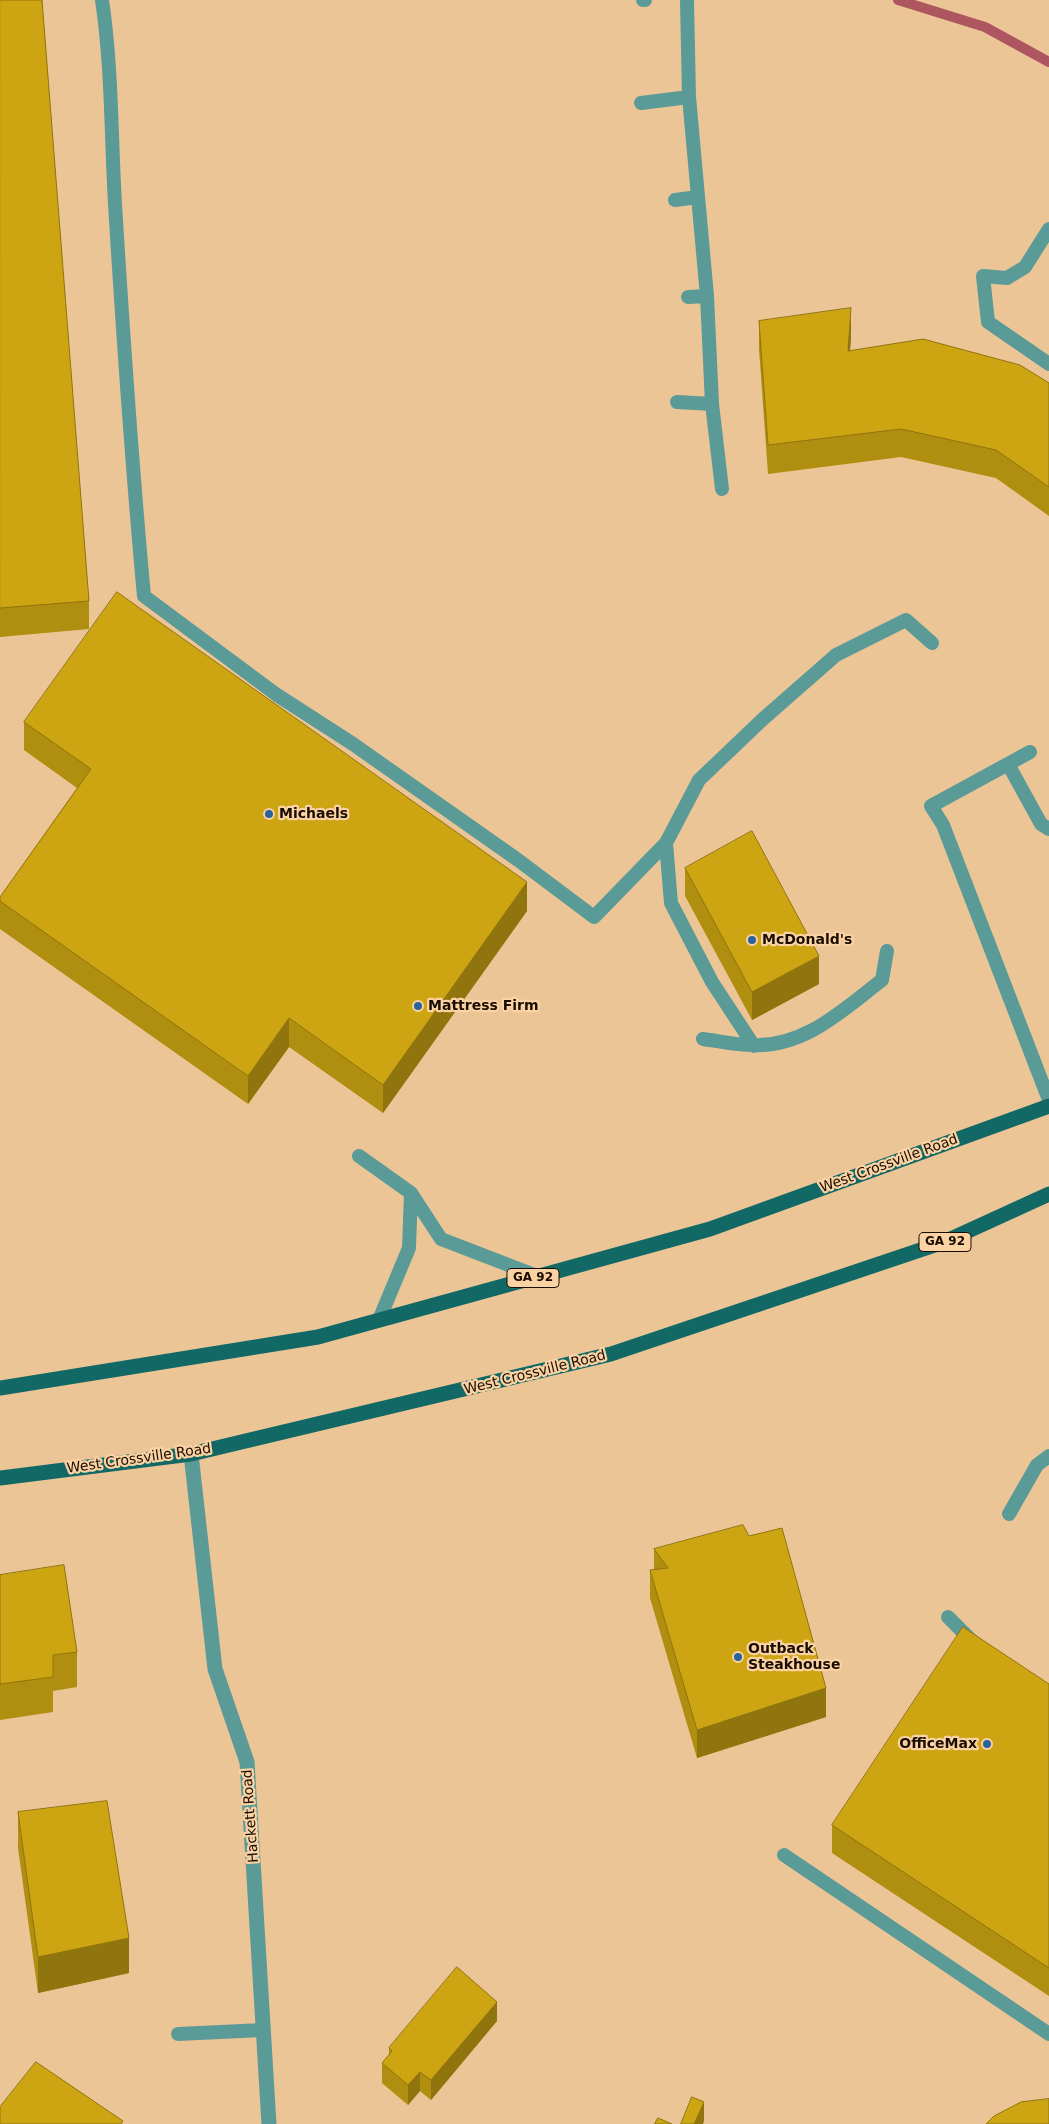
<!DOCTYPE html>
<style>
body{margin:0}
canvas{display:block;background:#ecc597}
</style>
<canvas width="1049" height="2124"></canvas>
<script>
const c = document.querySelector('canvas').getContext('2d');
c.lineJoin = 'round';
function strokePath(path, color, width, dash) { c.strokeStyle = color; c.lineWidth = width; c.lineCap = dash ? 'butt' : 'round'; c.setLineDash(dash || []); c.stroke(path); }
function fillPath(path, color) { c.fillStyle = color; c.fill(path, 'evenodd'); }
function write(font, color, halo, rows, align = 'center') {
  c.font = font + ' "DejaVu Sans",sans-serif'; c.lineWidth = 4.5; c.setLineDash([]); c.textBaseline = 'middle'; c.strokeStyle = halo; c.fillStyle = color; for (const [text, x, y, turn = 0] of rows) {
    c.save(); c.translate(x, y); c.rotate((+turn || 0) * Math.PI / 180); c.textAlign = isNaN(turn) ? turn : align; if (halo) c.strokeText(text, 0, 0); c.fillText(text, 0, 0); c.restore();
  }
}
strokePath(new Path2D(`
 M 898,0 L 985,27 L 1049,62`), '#ad5660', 10);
strokePath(new Path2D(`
 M 102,0 C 112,67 111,136 115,204 C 123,335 132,466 144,596 L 277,695 L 353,744 L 518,860 L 594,917 L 666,843
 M 643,0 L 645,0
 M 687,0 L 689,97 L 707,296 L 712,404 L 722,489
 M 641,103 L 689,97
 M 675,200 L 698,197
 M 1049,229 L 1025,267 L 1007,278 L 983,276 L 988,322 L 1049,364
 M 688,297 L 707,296
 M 677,402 L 712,404
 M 1030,752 L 931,806 L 943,825 L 1049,1100
 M 1008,764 L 1041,824 L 1049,829
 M 703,1039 C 719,1041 736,1045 752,1045 C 804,1048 844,1009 882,980 L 887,951
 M 754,1046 L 712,982 L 671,903 L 666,843 L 699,780 L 763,719 L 836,655 L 906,620 L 932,643
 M 359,1156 L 411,1193 L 441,1239 L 537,1276
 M 379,1320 L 409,1248 L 411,1193
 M 1009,1514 L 1037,1465 L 1049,1456
 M 948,1617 L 973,1642
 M 784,1855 L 1049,2034
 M 178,2034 L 263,2030`), '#5b9b97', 14);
strokePath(new Path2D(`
 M 191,1454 L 215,1669 L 247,1762 L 269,2124`), '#5b9b97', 15);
strokePath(new Path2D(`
 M 0,1388 L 318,1337 L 710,1229 L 1049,1106
 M 0,1478 L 191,1454 L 611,1354 L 944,1242 L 1049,1194`), '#126864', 15);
fillPath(new Path2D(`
 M 0,0 L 89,601 L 89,629 L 0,637 Z
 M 759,321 L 851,337 L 850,350 L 1049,383 L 1049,516 L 996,478 L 901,457 L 768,474 L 759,349 Z
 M 24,722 L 527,911 L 383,1113 L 289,1047 L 248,1104 L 0,929 L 0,897 L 77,788 L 24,750 Z
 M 685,868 L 819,984 L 752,1020 L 685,896 Z
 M 654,1549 L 826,1717 L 697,1758 L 650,1598 L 650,1570 L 654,1570 Z
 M 0,1575 L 77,1652 L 77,1687 L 53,1691 L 53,1712 L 0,1720 Z
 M 1049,1684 L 1049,1996 L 832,1853 L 832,1825 Z
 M 18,1812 L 129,1973 L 38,1993 L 18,1848 Z
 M 497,2021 L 431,2100 L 420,2091 L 408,2105 L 382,2083 L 382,2063 L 389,2055 L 389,2048 Z`), '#b08e0f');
fillPath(new Path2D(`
 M 851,308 L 851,337 L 848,379 L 848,351 Z
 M 527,882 L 527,911 L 383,1113 L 383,1085 Z
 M 819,956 L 819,984 L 752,1020 L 752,992 Z
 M 289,1018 L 289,1047 L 248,1104 L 248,1076 Z
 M 826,1688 L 826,1717 L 697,1758 L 697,1730 Z
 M 129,1938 L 129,1973 L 38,1993 L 38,1957 Z
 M 497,2002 L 497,2021 L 431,2100 L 431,2080 Z
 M 420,2072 L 420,2091 L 408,2105 L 408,2085 Z
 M 704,2102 L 704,2121 L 703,2124 L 694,2124 Z`), '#90740d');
const building = new Path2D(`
 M 0,0 L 42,0 L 89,601 L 0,608 Z
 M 851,308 L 848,351 L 923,339 L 1020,365 L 1049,383 L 1049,487 L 996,450 L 901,429 L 768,445 L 759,321 Z
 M 117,592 L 527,882 L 383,1085 L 289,1018 L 248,1076 L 0,901 L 0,897 L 91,769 L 24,722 Z
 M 752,831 L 819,956 L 752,992 L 685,868 Z
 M 743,1525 L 749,1536 L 782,1528 L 826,1688 L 697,1730 L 650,1570 L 668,1568 L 654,1549 Z
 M 64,1565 L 77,1652 L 53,1655 L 53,1677 L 0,1684 L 0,1575 Z
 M 963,1627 L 1049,1684 L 1049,1968 L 832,1825 Z
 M 107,1801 L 129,1938 L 38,1957 L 18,1812 Z
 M 457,1967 L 497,2002 L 431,2080 L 420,2072 L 408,2085 L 382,2063 L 392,2051 L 389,2048 Z
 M 36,2062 L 123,2121 L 121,2124 L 0,2124 L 0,2107 Z
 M 692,2097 L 704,2102 L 694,2124 L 681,2124 Z
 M 1049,2099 L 1049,2124 L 986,2124 L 994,2116 L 1021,2102 Z
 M 658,2118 L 672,2124 L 655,2124 Z`);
fillPath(building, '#cda512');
strokePath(building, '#90740d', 1);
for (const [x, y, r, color] of [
 [269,814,5,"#2a629a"],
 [752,940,5,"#2a629a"],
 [418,1006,5,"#2a629a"],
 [738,1657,5,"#2a629a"],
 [987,1744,5,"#2a629a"]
]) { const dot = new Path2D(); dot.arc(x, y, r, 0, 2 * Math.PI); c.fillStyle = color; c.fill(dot); strokePath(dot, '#fad2a4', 2); }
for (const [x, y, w] of [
 [945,1242,52],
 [533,1278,52]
]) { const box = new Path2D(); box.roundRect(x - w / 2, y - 9.5, w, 19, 4); c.fillStyle = '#fad2a4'; c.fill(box); strokePath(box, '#1a0d00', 1); }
write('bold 12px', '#1a0d00', null, [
 ["GA 92",945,1242],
 ["GA 92",533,1278]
]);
write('bold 14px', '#1a0d00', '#fad2a4', [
 ["Michaels",279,814],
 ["McDonald's",762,940],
 ["Mattress Firm",428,1006],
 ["Outback",748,1649],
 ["Steakhouse",748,1665],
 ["OfficeMax",977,1744,"right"]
], 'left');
write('14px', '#1a0d00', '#fad2a4', [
 ["West Crossville Road",889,1164,-20],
 ["West Crossville Road",535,1373,-14],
 ["West Crossville Road",139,1459,-8],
 ["Hackett Road",251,1816,-94]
]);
</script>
